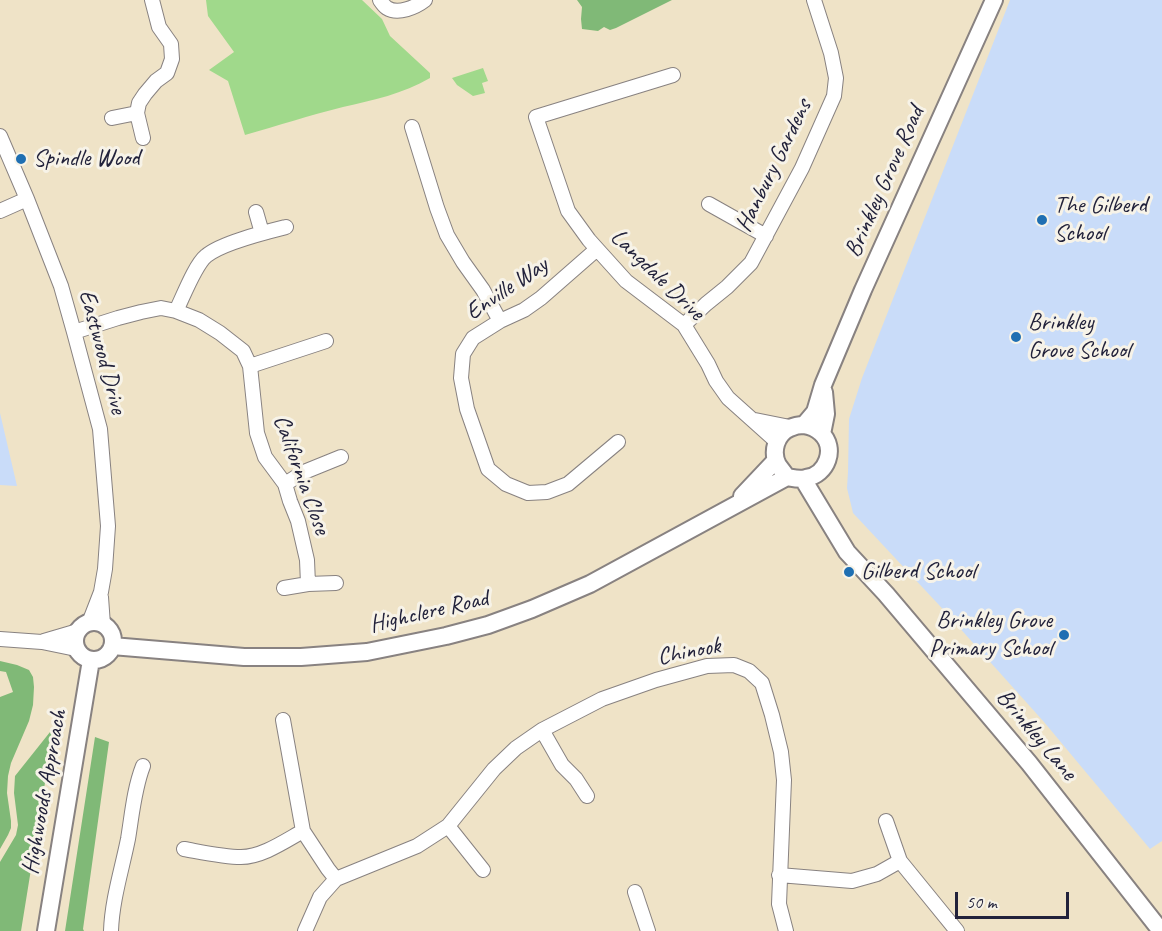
<!DOCTYPE html>
<style>
body{margin:0}
#map{position:relative;width:1162px;height:931px;overflow:hidden;background:#efe3c7;font-family:Caveat,sans-serif}
canvas{display:block}
.scale{position:absolute;left:955px;top:892px;width:114px;height:27px;box-sizing:border-box;border:3px solid #22223b;border-top:0;padding-left:8px;font-size:18px;line-height:21px;white-space:nowrap;color:#22223b;-webkit-text-stroke:4px #f7f3e8;paint-order:stroke}
</style>
<div id="map">
<canvas width="1162" height="931"></canvas>
<div class="scale">50 m</div>
</div>
<script>
const c = document.querySelector('canvas').getContext('2d');
c.lineJoin = 'round';
function fillPath(path, color) { c.fillStyle = color; c.fill(path, 'evenodd'); }
function strokePath(path, color, width, dash) { c.strokeStyle = color; c.lineWidth = width; c.lineCap = dash ? 'butt' : 'round'; c.setLineDash(dash || []); c.stroke(path); }
function write(font, color, halo, rows, align = 'center') {
  c.font = font + ' Caveat,sans-serif'; c.lineWidth = 6; c.setLineDash([]); c.textBaseline = 'middle'; c.strokeStyle = halo; c.fillStyle = color; for (const [text, x, y, turn = 0] of rows) {
    c.save(); c.translate(x, y); c.rotate((+turn || 0) * Math.PI / 180); c.textAlign = isNaN(turn) ? turn : align; if (halo) c.strokeText(text, 0, 0); c.fillText(text, 0, 0); c.restore();
  }
}
fillPath(new Path2D(`
 M 1010,0 L 1162,0 L 1162,841 L 1150,849 L 1044,722 L 939,605 L 853,513 L 847,488 L 848,472 L 849,419 L 862,378 Z
 M 0,413 L 17,486 L 0,485 Z`), '#c9dcf9');
fillPath(new Path2D(`
 M 206,0 L 362,0 L 382,19 L 390,36 L 430,73 L 430,78 C 403,94 373,100 343,107 C 310,115 277,126 245,135 L 228,81 L 209,70 L 234,52 L 208,16 Z
 M 483,68 L 488,81 L 482,83 L 485,93 L 473,96 L 457,85 L 452,78 Z`), '#a0d98b');
fillPath(new Path2D(`
 M 577,0 L 672,0 L 616,28 L 610,30 L 604,27 L 598,31 L 582,29 L 581,19 L 582,7 Z
 M 0,661 L 17,665 L 29,670 L 33,677 L 34,687 L 33,705 L 29,721 L 11,763 L 8,776 L 7,793 L 11,821 L 11,828 L 8,835 L 0,849 L 0,697 L 13,692 L 6,672 L 0,671 Z
 M 54,727 L 21,931 L 0,931 L 0,862 L 16,835 L 18,825 L 14,793 L 15,776 Z
 M 95,737 L 109,742 L 83,929 L 84,931 L 65,931 Z`), '#80b977');
const minor = new Path2D(`
 M 380,0 C 382,3 384,6 387,8 C 398,15 416,7 425,0
 M 673,75 L 536,117 L 568,211 L 589,240 L 626,281 L 684,325 L 708,364 L 716,381 L 728,398 L 776,441
 M 137,113 L 143,138
 M 112,118 L 137,113 L 139,103 L 145,94 L 156,81 L 167,73 L 172,59 L 171,44 L 159,27 L 152,0
 M 412,127 L 437,208 L 447,235 L 463,262 L 483,290 L 500,321
 M 0,136 L 27,199 L 61,286 L 74,332 L 100,429 L 108,526 L 105,569 L 101,592 L 89,623
 M 709,204 L 766,236
 M 0,211 L 27,199
 M 256,212 L 262,233
 M 597,249 L 541,298 L 524,310 L 500,321 L 473,338 L 463,354 L 461,378 L 467,409 L 488,469 L 506,484 L 528,493 L 547,492 L 568,484 L 618,442
 M 176,311 C 183,297 195,265 206,256 C 221,243 266,232 286,227
 M 684,325 L 706,304 L 727,287 L 751,263 L 802,168 L 834,96 L 836,78 L 831,53 L 814,0
 M 74,332 L 118,318 L 141,312 L 161,308 L 176,311 L 199,320 L 220,333 L 243,351 L 250,366 L 257,433 L 265,457 L 285,484 L 290,501 L 298,521 L 307,560 L 308,584 L 284,588
 M 250,366 L 326,341
 M 755,420 L 790,427
 M 285,484 L 304,472 L 341,457
 M 308,584 L 336,583
 M 101,597 L 103,625
 M 0,639 L 42,642 L 76,649
 M 44,641 L 78,631
 M 283,720 L 303,831 L 328,869 L 336,879
 M 542,730 L 562,765 L 576,779 L 587,796
 M 886,821 L 900,861 L 957,931
 M 448,826 L 483,870
 M 184,849 C 201,852 224,857 241,857 C 262,857 285,841 303,831
 M 779,875 L 852,881 L 877,874 L 900,861
 M 635,892 L 648,931
 M 111,931 C 112,900 122,869 128,839 C 132,815 134,789 143,766
 M 305,931 L 320,897 L 336,879 L 417,846 L 448,826 L 494,769 L 516,748 L 542,730 L 602,699 L 656,680 L 707,666 L 734,665 L 749,671 L 762,683 L 772,715 L 781,752 L 784,780 L 779,904 L 786,931`);
const tertiary = new Path2D(`
 M 804,425 L 815,412 L 823,385 L 863,290 L 994,0
 M 804,425 C 811,426 816,428 821,433 C 837,448 827,475 806,478 C 800,480 793,478 787,477 C 784,473 781,469 778,465 C 771,452 776,434 790,428 C 794,426 799,425 804,425 Z
 M 822,434 L 826,414 L 824,392
 M 803,479 L 847,552 L 886,594 L 1029,763 L 1161,931
 M 742,496 L 776,460
 M75 641a19 19 0 1 1 38 0a19 19 0 1 1-38 0Z
 M 112,646 L 244,657 L 301,657 L 367,652 L 446,636 L 488,625 L 532,609 L 590,584 L 787,477
 M 46,931 L 91,660`);
strokePath(minor, '#888281', 16);
strokePath(tertiary, '#888281', 20);
strokePath(minor, '#fff', 14);
strokePath(tertiary, '#fff', 16);
for (const [x, y, r, color] of [
 [21,159,6,"#1f6fb2"],
 [1042,220,6,"#1f6fb2"],
 [1016,337,6,"#1f6fb2"],
 [849,572,6,"#1f6fb2"],
 [1064,635,6,"#1f6fb2"]
]) { const dot = new Path2D(); dot.arc(x, y, r, 0, 2 * Math.PI); c.fillStyle = color; c.fill(dot); strokePath(dot, '#f7f3e8', 2); }
write('24px', '#22223b', '#f7f3e8', [
 ["Spindle Wood",33,159],
 ["The Gilberd",1054,206],
 ["School",1054,234],
 ["Brinkley",1028,323],
 ["Grove School",1028,351],
 ["Gilberd School",861,572],
 ["Brinkley Grove",1052,621,"right"],
 ["Primary School",1052,649,"right"]
], 'left');
write('24px', '#22223b', '#f7f3e8', [
 ["Hanbury Gardens",774,166,-64],
 ["Brinkley Grove Road",885,182,-66],
 ["Langdale Drive",657,275,44],
 ["Enville Way",507,289,-34],
 ["Eastwood Drive",102,352,75],
 ["California Close",301,475,70],
 ["Highclere Road",429,612,-13],
 ["Chinook",689,652,-11],
 ["Brinkley Lane",1036,735,50],
 ["Highwoods Approach",45,792,-80]
]);
</script>
